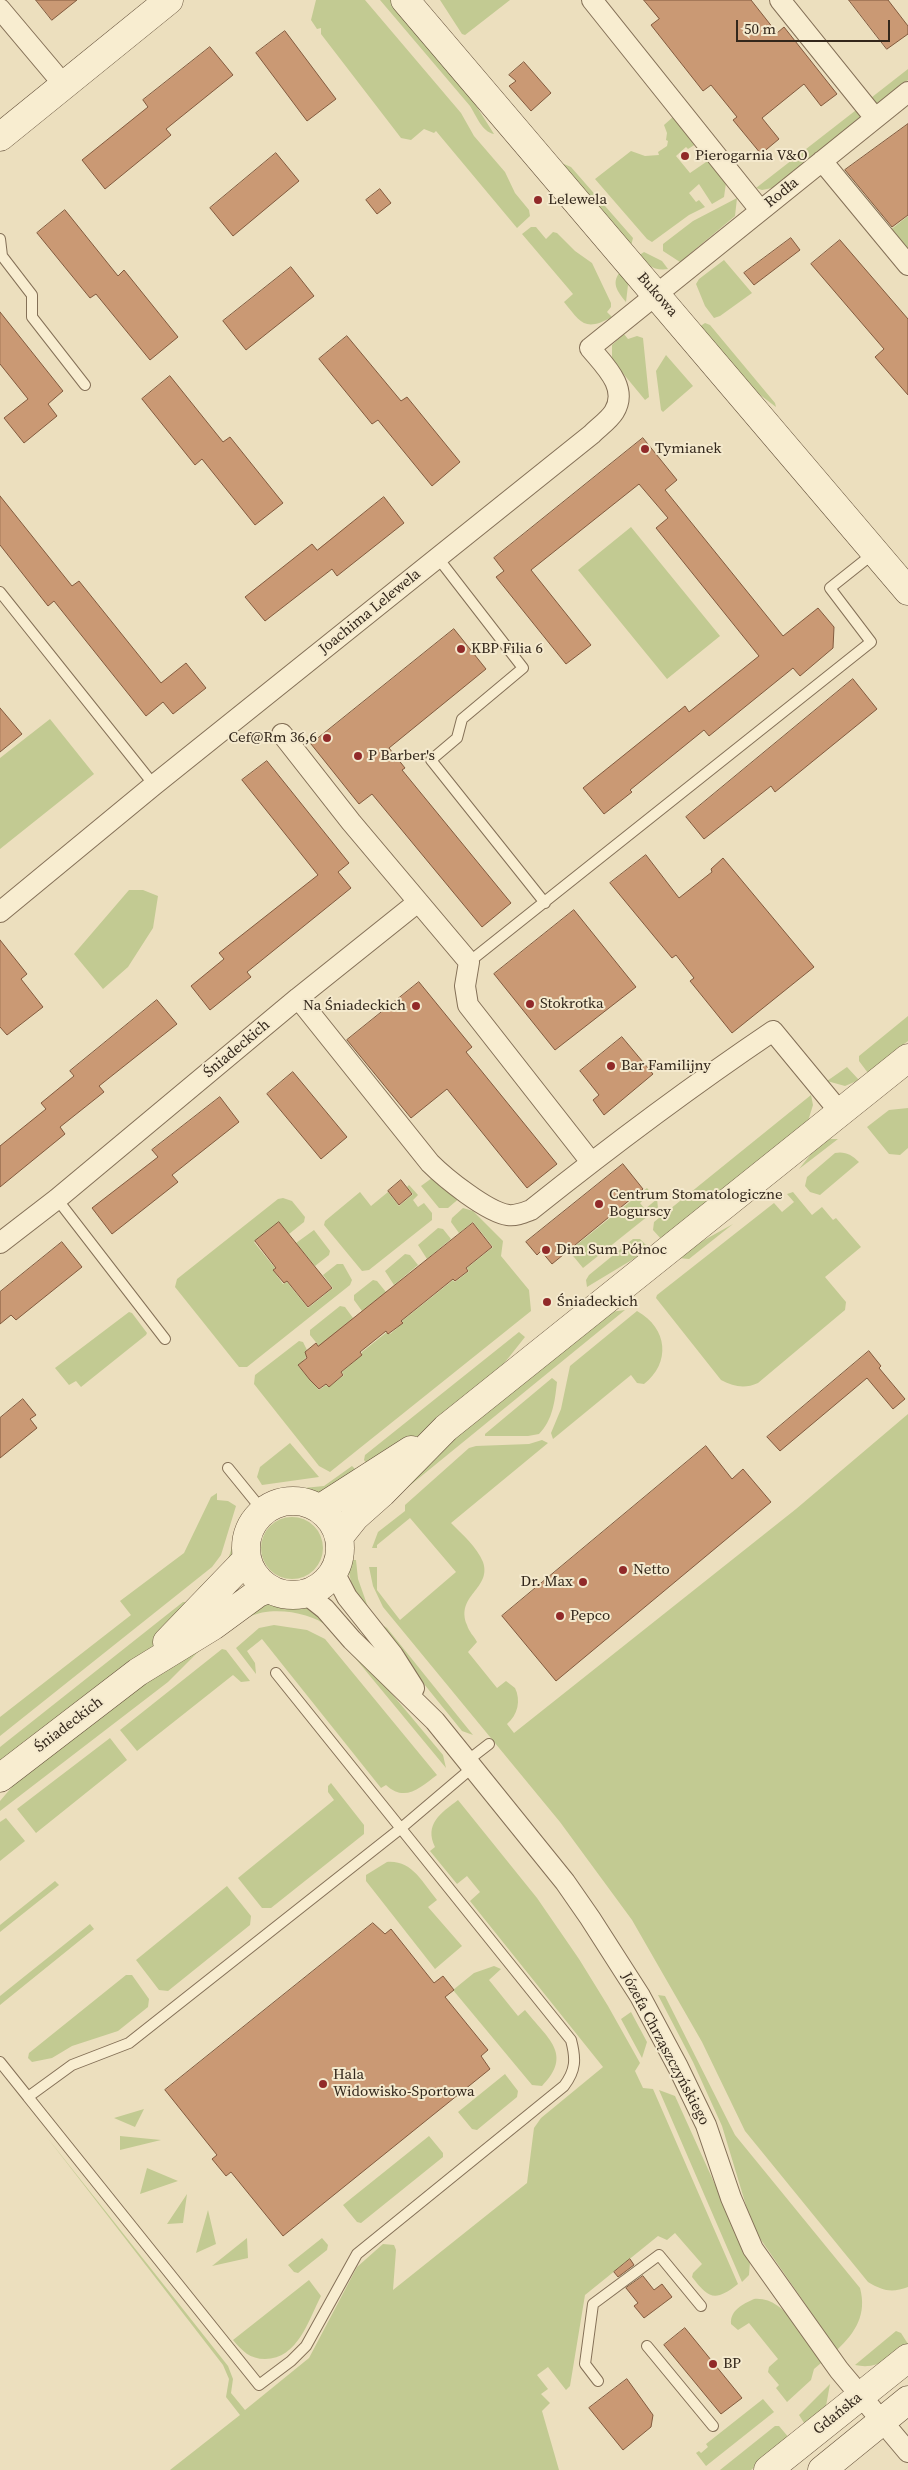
<!DOCTYPE html>
<meta charset="utf-8">
<style>
body{margin:0}
#map{position:relative;width:908px;height:2470px;overflow:hidden;background:#ecdfbe;font-family:"Source Serif 4",serif}
canvas{display:block}
.scale{position:absolute;left:736px;top:20px;width:154px;height:22px;box-sizing:border-box;border:2px solid #33271b;border-top:0;padding-left:6px;font-size:15px;line-height:18px;white-space:nowrap;color:#33271b;-webkit-text-stroke:4px #f4e9cd;paint-order:stroke}
</style>
<div id="map">
<canvas width="908" height="2470"></canvas>
<div class="scale">50 m</div>
</div>
<script>
const c = document.querySelector('canvas').getContext('2d');
c.lineJoin = 'round';
function fillPath(path, color) { c.fillStyle = color; c.fill(path, 'evenodd'); }
function strokePath(path, color, width, dash) { c.strokeStyle = color; c.lineWidth = width; c.lineCap = dash ? 'butt' : 'round'; c.setLineDash(dash || []); c.stroke(path); }
function write(font, color, halo, rows, align = 'center') {
  c.font = font + ' "Source Serif 4",serif'; c.lineWidth = 4; c.setLineDash([]); c.textBaseline = 'middle'; c.strokeStyle = halo; c.fillStyle = color; for (const [text, x, y, turn = 0] of rows) {
    c.save(); c.translate(x, y); c.rotate((+turn || 0) * Math.PI / 180); c.textAlign = isNaN(turn) ? turn : align; if (halo) c.strokeText(text, 0, 0); c.fillText(text, 0, 0); c.restore();
  }
}
fillPath(new Path2D(`
 M 316,0 L 365,0 L 461,113 L 474,136 L 505,172 L 515,193 L 529,210 L 530,216 L 517,228 L 436,131 L 434,133 L 424,129 L 411,140 L 401,138 L 321,34 L 321,28 L 317,29 L 311,20 Z
 M 380,0 L 391,0 L 463,85 L 494,134 C 482,132 476,115 470,106 Z
 M 440,0 L 510,0 L 465,35 L 462,34 Z
 M 908,69 L 908,80 L 878,104 L 867,101 Z
 M 860,107 L 860,118 L 772,188 L 762,190 L 756,188 Z
 M 673,117 L 696,144 L 688,149 L 686,147 L 676,156 L 690,173 L 709,160 L 726,183 L 724,197 L 712,204 L 699,184 L 689,193 L 696,202 L 699,200 L 705,207 L 689,215 L 652,242 L 647,239 L 595,179 L 631,151 L 645,156 L 659,155 L 658,152 L 667,146 L 668,141 L 666,140 L 667,133 L 664,125 Z
 M 559,162 L 571,167 L 633,238 L 631,246 Z
 M 737,198 L 735,216 L 680,262 L 663,251 L 663,244 L 693,221 Z
 M 908,216 L 908,253 L 889,231 Z
 M 531,227 L 536,227 L 546,239 L 553,232 L 557,233 L 575,251 L 592,263 L 611,303 L 611,307 L 607,312 L 612,317 C 585,332 581,323 564,302 L 573,294 L 522,234 Z
 M 644,252 L 662,261 L 668,269 C 654,271 647,265 638,256 Z
 M 724,260 L 752,293 L 720,316 L 714,318 L 705,306 L 696,284 L 699,279 Z
 M 622,270 L 628,285 L 626,302 C 617,291 610,282 622,270 Z
 M 705,323 L 710,325 L 775,403 L 776,407 L 751,388 L 699,327 Z
 M 624,334 L 628,339 L 637,336 L 643,338 L 649,397 L 645,400 L 612,360 L 612,345 Z
 M 666,355 L 693,386 L 663,412 L 661,410 L 656,371 Z
 M 631,527 L 720,636 L 667,679 L 578,570 Z
 M 50,719 L 94,774 L 0,849 L 0,758 Z
 M 129,890 L 143,890 L 158,896 L 153,928 L 128,967 L 103,989 L 74,954 Z
 M 908,1016 L 908,1041 L 868,1073 L 859,1061 L 859,1056 Z
 M 847,1067 L 859,1080 L 845,1086 L 827,1081 Z
 M 811,1095 L 813,1105 L 808,1121 L 662,1240 L 653,1230 L 654,1222 Z
 M 908,1108 L 908,1148 L 900,1155 L 889,1154 L 867,1127 L 889,1110 Z
 M 830,1139 L 838,1139 L 799,1169 L 819,1144 Z
 M 835,1153 C 845,1151 852,1155 859,1162 L 820,1195 L 810,1192 L 805,1186 L 807,1177 Z
 M 432,1178 L 462,1196 L 448,1208 L 439,1208 L 421,1186 Z
 M 409,1185 L 418,1195 L 413,1200 L 418,1207 L 424,1203 L 432,1213 L 432,1220 L 369,1270 L 362,1271 L 324,1225 L 325,1221 L 360,1192 L 371,1206 L 388,1192 L 399,1206 L 413,1194 L 407,1187 Z
 M 647,1188 L 651,1193 L 640,1203 L 645,1209 L 657,1199 L 658,1208 L 583,1268 L 569,1251 Z
 M 793,1192 L 812,1215 L 822,1207 L 833,1220 L 836,1218 L 861,1247 L 825,1277 L 846,1302 L 845,1310 L 758,1383 C 745,1389 734,1387 721,1380 L 656,1298 L 657,1295 L 774,1203 L 782,1212 L 794,1202 L 787,1194 Z
 M 283,1198 L 292,1201 L 305,1217 L 304,1222 L 289,1234 L 279,1222 L 254,1242 L 275,1268 L 273,1270 L 283,1284 L 287,1282 L 308,1308 L 333,1288 L 323,1275 L 337,1264 L 343,1264 L 352,1280 L 350,1285 L 247,1367 L 239,1367 L 175,1287 L 177,1279 L 278,1199 Z
 M 463,1208 L 473,1211 L 503,1241 L 501,1256 L 529,1290 L 531,1311 L 330,1472 L 319,1466 L 254,1384 L 255,1375 L 299,1341 L 303,1342 L 309,1354 L 298,1366 L 319,1390 L 326,1385 L 329,1387 L 344,1375 L 342,1372 L 362,1355 L 362,1352 L 387,1332 L 390,1334 L 403,1323 L 402,1321 L 453,1280 L 455,1282 L 469,1271 L 467,1268 L 493,1247 L 473,1222 L 459,1233 L 451,1222 L 452,1218 Z
 M 733,1224 L 689,1259 L 678,1258 L 681,1253 Z
 M 438,1228 L 443,1229 L 451,1239 L 427,1259 L 418,1245 Z
 M 314,1230 L 330,1251 L 329,1255 L 315,1266 L 296,1243 Z
 M 633,1239 L 640,1239 L 650,1249 L 587,1287 L 586,1280 L 589,1275 Z
 M 405,1254 L 410,1255 L 418,1265 L 394,1285 L 385,1271 Z
 M 373,1280 L 377,1281 L 386,1292 L 362,1311 L 354,1300 L 354,1295 Z
 M 340,1306 L 345,1307 L 353,1318 L 319,1346 L 310,1335 L 310,1330 Z
 M 625,1310 L 397,1496 L 422,1463 L 610,1312 Z
 M 637,1311 C 668,1328 671,1363 644,1384 L 637,1383 L 631,1375 L 553,1439 L 551,1433 L 561,1409 L 570,1366 Z
 M 129,1312 L 132,1313 L 147,1333 L 146,1335 L 81,1387 L 76,1381 L 69,1385 L 55,1368 Z
 M 519,1332 L 525,1337 L 498,1371 L 414,1439 L 368,1466 L 364,1460 L 365,1455 Z
 M 552,1378 L 557,1382 C 555,1400 553,1420 539,1434 L 528,1436 L 485,1436 L 485,1434 Z
 M 908,1414 L 908,2287 C 892,2293 883,2291 868,2282 L 745,2131 L 702,2042 L 632,1920 L 560,1822 L 383,1607 L 373,1586 L 369,1567 L 377,1567 L 377,1590 L 400,1620 L 456,1572 L 410,1518 L 377,1545 L 377,1548 L 372,1548 L 378,1532 L 405,1511 L 405,1505 L 469,1448 L 476,1446 L 529,1444 L 542,1440 L 548,1443 L 451,1523 C 462,1534 477,1547 483,1562 C 492,1589 455,1595 467,1625 C 469,1632 474,1636 477,1642 L 468,1652 L 497,1688 L 506,1681 L 515,1688 C 521,1700 518,1715 507,1724 L 514,1733 L 796,1509 Z
 M 290,1443 L 319,1477 L 262,1485 L 257,1477 L 260,1467 Z
 M 352,1466 L 360,1474 L 322,1492 L 265,1495 L 273,1491 L 324,1486 Z
 M 217,1493 L 217,1500 L 228,1501 L 236,1506 L 221,1555 L 212,1567 L 0,1736 L 0,1717 L 131,1615 L 120,1601 L 184,1553 L 211,1497 Z
 M 246,1510 L 232,1564 L 220,1580 L 199,1599 L 196,1594 C 199,1582 217,1578 224,1567 C 235,1549 233,1527 246,1510 Z
 M261 1548a31 31 0 1 1 62 0a31 31 0 1 1-62 0Z
 M 353,1560 L 356,1560 L 358,1579 L 369,1610 L 354,1595 L 347,1564 Z
 M 183,1602 L 186,1602 L 190,1607 L 154,1645 L 0,1764 L 0,1747 Z
 M 271,1603 C 296,1603 313,1605 328,1627 C 311,1612 271,1606 249,1617 C 241,1621 235,1629 227,1632 L 260,1604 Z
 M 274,1625 L 307,1630 L 325,1639 L 437,1775 C 421,1787 405,1803 386,1785 L 381,1788 L 262,1639 L 247,1651 L 255,1663 L 256,1674 L 236,1648 L 259,1628 Z
 M 384,1626 L 387,1628 L 473,1735 L 462,1731 L 378,1627 Z
 M 213,1641 L 199,1651 L 168,1682 L 0,1811 L 0,1801 L 23,1774 L 144,1681 Z
 M 222,1649 L 226,1650 L 250,1681 L 241,1682 L 233,1675 L 137,1751 L 120,1730 Z
 M 351,1653 L 377,1676 L 443,1755 L 446,1768 Z
 M 110,1738 L 127,1760 L 36,1833 L 17,1809 Z
 M 331,1783 L 364,1825 L 364,1834 L 271,1908 L 262,1908 L 238,1878 L 334,1800 L 328,1792 L 328,1786 Z
 M 458,1800 L 537,1898 L 579,1959 L 608,2006 L 640,2063 L 635,2071 L 643,2088 L 653,2089 L 738,2284 C 715,2302 709,2299 692,2277 L 693,2273 L 702,2264 L 675,2233 L 667,2240 L 658,2236 L 585,2295 L 570,2386 L 566,2390 L 548,2367 L 537,2375 L 548,2389 L 541,2394 L 550,2403 L 542,2411 L 559,2470 L 170,2470 L 240,2415 L 226,2397 L 229,2379 L 223,2365 L 46,2136 L 228,2366 L 233,2379 L 231,2393 L 245,2410 L 309,2358 L 357,2267 L 383,2244 L 394,2245 L 396,2250 L 393,2290 L 527,2183 L 534,2128 L 541,2118 L 603,2067 L 470,1901 L 480,1892 L 467,1876 L 457,1884 L 430,1851 L 435,1847 C 424,1824 441,1813 458,1800 Z
 M 6,1818 L 25,1841 L 0,1861 L 0,1822 Z
 M 387,1862 C 412,1860 422,1882 437,1900 L 428,1907 L 462,1946 L 435,1969 L 366,1881 L 366,1875 Z
 M 55,1881 L 59,1885 L 0,1932 L 0,1925 Z
 M 227,1886 L 251,1916 L 250,1925 L 168,1991 L 159,1990 L 136,1960 Z
 M 90,1924 L 94,1929 L 0,2005 L 0,1996 Z
 M 494,1966 L 501,1969 L 489,1980 L 518,2016 L 525,2010 C 547,2038 574,2054 542,2086 L 532,2085 L 453,1990 L 474,1973 Z
 M 126,1975 L 132,1975 L 149,1999 L 148,2007 L 118,2031 L 72,2046 L 52,2058 L 32,2062 L 28,2058 L 29,2053 Z
 M 658,1995 L 665,1996 L 735,2135 L 860,2288 C 867,2314 856,2332 837,2350 L 757,2234 L 748,2212 L 722,2126 L 693,2062 Z
 M 631,2012 L 647,2042 L 642,2058 L 621,2019 Z
 M 505,2074 L 518,2091 L 517,2097 L 477,2130 L 472,2129 L 458,2112 Z
 M 659,2090 L 675,2096 L 750,2262 L 749,2275 L 742,2282 Z
 M 144,2109 L 135,2127 L 114,2118 Z
 M 120,2136 L 161,2140 L 120,2150 Z
 M 429,2136 L 443,2153 L 443,2157 L 361,2223 L 357,2222 L 343,2205 Z
 M 147,2168 L 178,2181 L 140,2194 Z
 M 187,2194 L 183,2223 L 167,2224 Z
 M 208,2210 L 216,2244 L 196,2253 Z
 M 247,2238 L 248,2258 L 212,2266 Z
 M 322,2238 L 328,2245 L 327,2250 L 298,2273 L 294,2272 L 288,2265 Z
 M 309,2280 L 321,2296 C 309,2319 298,2359 265,2359 C 250,2359 242,2351 233,2340 Z
 M 754,2299 C 786,2296 805,2340 821,2363 L 814,2369 L 811,2380 L 787,2402 L 776,2388 L 779,2385 L 768,2372 L 769,2367 L 778,2359 L 749,2323 L 738,2330 L 731,2324 C 730,2310 743,2304 754,2299 Z
 M 896,2331 L 901,2333 L 908,2344 C 892,2358 877,2370 855,2365 Z
 M 830,2384 L 826,2406 L 806,2426 L 799,2415 Z
 M 763,2399 L 774,2412 L 706,2466 L 696,2453 L 699,2451 L 701,2453 L 708,2447 L 706,2444 Z
 M 775,2426 L 779,2426 L 790,2439 L 751,2470 L 720,2470 Z`), '#c2ca92');
const building = new Path2D(`
 M 36,0 L 77,0 L 52,20 Z
 M 644,0 L 751,0 L 777,33 L 784,27 L 837,94 L 821,106 L 804,84 L 762,118 L 779,139 L 761,154 L 733,120 L 737,117 L 711,85 L 703,91 L 651,25 L 659,19 Z
 M 849,0 L 888,0 L 908,26 L 908,34 L 887,49 Z
 M 285,31 L 336,99 L 307,121 L 256,53 Z
 M 210,47 L 233,75 L 166,129 L 171,135 L 105,189 L 82,160 L 148,107 L 143,100 Z
 M 524,62 L 551,93 L 531,111 L 509,86 L 516,81 L 509,75 Z
 M 908,124 L 908,215 L 892,227 L 845,170 Z
 M 276,153 L 299,181 L 233,236 L 210,208 Z
 M 380,189 L 391,203 L 377,214 L 366,200 Z
 M 65,210 L 118,276 L 124,270 L 178,337 L 150,360 L 96,294 L 90,298 L 37,233 Z
 M 791,238 L 800,250 L 754,285 L 744,273 Z
 M 840,240 L 908,319 L 908,395 L 875,357 L 884,349 L 811,264 Z
 M 291,267 L 314,296 L 246,350 L 223,321 Z
 M 0,312 L 63,391 L 48,404 L 57,416 L 24,443 L 4,418 L 28,399 L 0,364 Z
 M 347,336 L 401,401 L 407,397 L 460,462 L 432,486 L 378,420 L 372,424 L 319,359 Z
 M 170,376 L 223,442 L 230,437 L 283,503 L 255,525 L 202,459 L 195,465 L 142,399 Z
 M 643,438 L 677,480 L 665,490 L 783,636 L 818,608 L 834,627 L 833,648 L 800,676 L 793,668 L 709,736 L 704,730 L 630,790 L 632,792 L 604,814 L 583,788 L 685,706 L 689,712 L 759,656 L 656,528 L 668,518 L 639,484 L 531,570 L 591,645 L 566,664 L 496,577 L 504,571 L 494,558 Z
 M 0,496 L 72,586 L 79,581 L 161,683 L 186,663 L 206,688 L 173,714 L 163,702 L 146,716 L 54,601 L 48,606 L 0,545 Z
 M 384,497 L 404,523 L 337,576 L 332,569 L 265,621 L 245,597 L 312,544 L 317,550 Z
 M 454,629 L 486,669 L 389,748 L 405,768 L 402,770 L 511,903 L 482,927 L 372,794 L 359,804 L 311,744 Z
 M 853,679 L 877,709 L 775,792 L 771,786 L 704,839 L 686,817 Z
 M 0,708 L 22,734 L 0,752 Z
 M 267,761 L 349,863 L 338,872 L 351,888 L 247,972 L 251,977 L 210,1010 L 191,986 L 224,959 L 219,953 L 318,875 L 242,780 Z
 M 646,855 L 679,898 L 712,872 L 711,869 L 723,858 L 814,967 L 732,1033 L 690,981 L 694,978 L 676,955 L 672,958 L 610,883 Z
 M 574,910 L 636,987 L 555,1050 L 494,974 Z
 M 0,940 L 27,974 L 21,979 L 43,1007 L 7,1035 L 0,1027 Z
 M 419,982 L 472,1047 L 466,1052 L 557,1164 L 527,1188 L 447,1089 L 411,1118 L 347,1040 Z
 M 157,1000 L 177,1024 L 99,1086 L 104,1092 L 60,1127 L 65,1134 L 0,1187 L 0,1146 L 46,1109 L 41,1103 L 74,1076 L 70,1071 Z
 M 622,1037 L 653,1074 L 604,1115 L 593,1100 L 599,1095 L 580,1071 Z
 M 293,1072 L 347,1137 L 321,1159 L 267,1094 Z
 M 220,1097 L 239,1122 L 172,1175 L 178,1182 L 112,1234 L 92,1208 L 158,1157 L 152,1150 Z
 M 623,1164 L 643,1189 L 552,1264 L 541,1251 L 537,1255 L 526,1242 Z
 M 401,1180 L 412,1194 L 399,1205 L 388,1191 Z
 M 279,1222 L 332,1288 L 308,1307 L 287,1281 L 284,1283 L 273,1270 L 276,1268 L 255,1241 Z
 M 473,1223 L 492,1247 L 466,1268 L 468,1271 L 455,1281 L 453,1279 L 401,1321 L 403,1323 L 388,1334 L 386,1331 L 360,1352 L 362,1355 L 341,1372 L 343,1375 L 329,1387 L 326,1384 L 319,1389 L 310,1380 L 298,1365 L 307,1358 L 305,1352 L 316,1343 L 318,1346 Z
 M 62,1242 L 82,1267 L 16,1320 L 11,1315 L 0,1324 L 0,1292 Z
 M 869,1351 L 881,1366 L 879,1368 L 905,1399 L 893,1409 L 867,1378 L 780,1451 L 767,1437 Z
 M 23,1399 L 36,1415 L 30,1419 L 37,1428 L 0,1458 L 0,1418 Z
 M 706,1446 L 732,1479 L 743,1469 L 771,1502 L 556,1681 L 502,1616 Z
 M 373,1923 L 385,1934 L 391,1929 L 434,1983 L 443,1976 L 454,1990 L 445,1997 L 488,2050 L 481,2056 L 490,2069 L 283,2236 L 231,2172 L 226,2176 L 212,2159 L 217,2155 L 165,2090 Z
 M 630,2259 L 634,2265 L 618,2277 L 614,2272 Z
 M 643,2276 L 654,2290 L 662,2284 L 672,2297 L 644,2318 L 634,2306 L 638,2303 L 626,2288 Z
 M 685,2328 L 742,2398 L 721,2414 L 664,2345 Z
 M 627,2379 L 653,2415 L 651,2427 L 623,2450 L 589,2408 Z`);
fillPath(building, '#ca9974');
strokePath(building, '#825a3e', 1);
const lane = new Path2D(`
 M 0,239 L 2,256 L 32,295 L 32,317 L 85,385
 M 438,558 L 523,668 L 462,719 L 457,738 L 431,760 L 545,903
 M 0,592 L 154,785
 M 469,962 L 871,642 L 830,588 L 874,553
 M 57,1199 L 165,1339
 M 228,1468 L 263,1511
 M 467,1761 L 489,1744
 M 0,2062 L 28,2097 L 72,2065 L 129,2043 L 400,1829 L 473,1767
 M 28,2097 L 259,2385 L 291,2361 L 306,2346 L 357,2254 L 564,2086 C 576,2070 576,2059 571,2040 L 276,1673
 M 647,2346 L 713,2426
 M 598,2381 L 585,2364 L 593,2304 L 659,2255 L 701,2306`);
const street = new Path2D(`
 M 592,0 L 760,210
 M 780,0 L 875,118
 M 0,9 L 64,85
 M 822,161 L 908,265
 M 282,734 L 351,822 L 469,962 L 465,986 L 468,1005 L 591,1162
 M 0,912 L 154,785 L 592,434 C 599,427 609,420 614,412 C 629,388 605,366 590,348 L 908,92
 M 298,998 L 418,902
 M 0,1243 L 57,1199 L 298,998 L 430,1163 C 445,1178 487,1212 508,1215 C 516,1216 523,1213 531,1210 C 610,1147 690,1087 773,1031 L 839,1111
 M 334,1572 L 347,1597 L 393,1655 L 414,1688
 M 306,1594 L 325,1609 L 352,1640 L 435,1721 L 565,1882 L 590,1918 L 640,1996 L 678,2067 L 706,2125 L 731,2198 L 753,2249 L 839,2370 L 908,2452`);
const secondary = new Path2D(`
 M 405,0 L 908,591
 M 0,137 L 169,0
 M246 1548a47 47 0 1 1 94 0a47 47 0 1 1-94 0Z
 M 319,1509 L 411,1450
 M 339,1537 L 355,1517 L 382,1493 L 446,1428 L 908,1058
 M 167,1642 L 246,1560
 M 0,1778 L 138,1672 L 213,1626 L 258,1593 L 268,1589
 M 768,2470 L 908,2358
 M 822,2470 L 908,2400`);
strokePath(lane, '#847057', 12);
strokePath(street, '#847057', 22);
strokePath(secondary, '#65513b', 29);
strokePath(lane, '#f8edd0', 10);
strokePath(street, '#f8edd0', 20);
strokePath(secondary, '#f8edd0', 28);
for (const [x, y, r, color] of [
 [685,156,5,"#912a29"],
 [538,200,5,"#912a29"],
 [645,449,5,"#912a29"],
 [461,649,5,"#912a29"],
 [327,738,5,"#912a29"],
 [358,756,5,"#912a29"],
 [530,1004,5,"#912a29"],
 [416,1006,5,"#912a29"],
 [611,1066,5,"#912a29"],
 [599,1204,5,"#912a29"],
 [546,1250,5,"#912a29"],
 [547,1302,5,"#912a29"],
 [623,1570,5,"#912a29"],
 [583,1582,5,"#912a29"],
 [560,1616,5,"#912a29"],
 [323,2084,5,"#912a29"],
 [713,2364,5,"#912a29"]
]) { const dot = new Path2D(); dot.arc(x, y, r, 0, 2 * Math.PI); c.fillStyle = color; c.fill(dot); strokePath(dot, '#f4e9cd', 2); }
write('15px', '#33271b', '#f4e9cd', [
 ["Pierogarnia V&O",695,156],
 ["Lelewela",548,200],
 ["Tymianek",655,449],
 ["KBP Filia 6",471,649],
 ["Cef@Rm 36,6",317,738,"right"],
 ["P Barber's",368,756],
 ["Stokrotka",540,1004],
 ["Na Śniadeckich",406,1006,"right"],
 ["Bar Familijny",621,1066],
 ["Centrum Stomatologiczne",609,1195],
 ["Bogurscy",609,1212],
 ["Dim Sum Północ",556,1250],
 ["Śniadeckich",557,1302],
 ["Netto",633,1570],
 ["Dr. Max",573,1582,"right"],
 ["Pepco",570,1616],
 ["Hala",333,2075],
 ["Widowisko-Sportowa",333,2092],
 ["BP",723,2364]
], 'left');
write('15px', '#33271b', '#f4e9cd', [
 ["Rodła",782,193,-39],
 ["Bukowa",657,295,49],
 ["Joachima Lelewela",370,612,-39],
 ["Śniadeckich",237,1049,-40],
 ["Śniadeckich",69,1725,-37],
 ["Józefa Chrząszczyńskiego",665,2049,62],
 ["Gdańska",838,2414,-39]
]);
</script>
